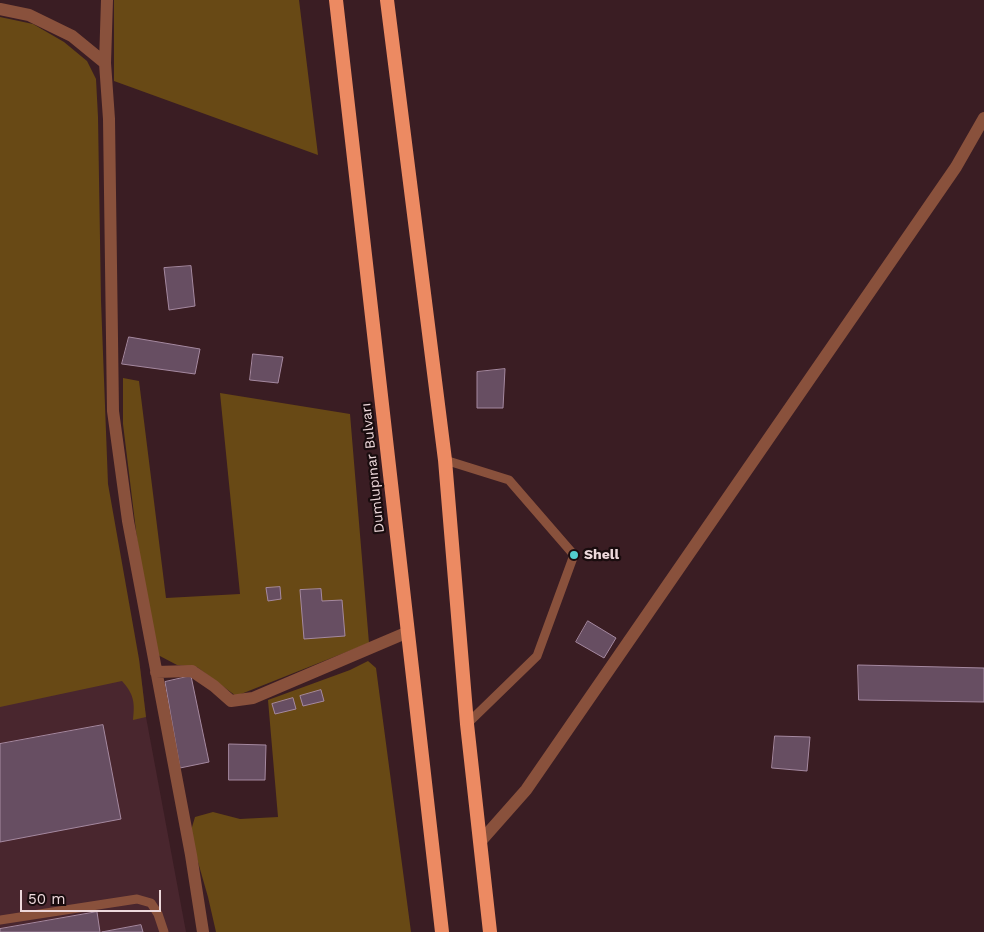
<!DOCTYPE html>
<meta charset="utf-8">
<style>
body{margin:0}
#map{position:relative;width:984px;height:932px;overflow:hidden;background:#3a1d23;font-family:"Work Sans",sans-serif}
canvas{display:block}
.scale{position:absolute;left:20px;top:890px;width:141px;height:22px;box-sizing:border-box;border:2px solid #edd8db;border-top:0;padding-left:6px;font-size:15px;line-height:18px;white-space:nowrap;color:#edd8db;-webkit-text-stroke:4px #190c0e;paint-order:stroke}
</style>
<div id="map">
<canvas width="984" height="932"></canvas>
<div class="scale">50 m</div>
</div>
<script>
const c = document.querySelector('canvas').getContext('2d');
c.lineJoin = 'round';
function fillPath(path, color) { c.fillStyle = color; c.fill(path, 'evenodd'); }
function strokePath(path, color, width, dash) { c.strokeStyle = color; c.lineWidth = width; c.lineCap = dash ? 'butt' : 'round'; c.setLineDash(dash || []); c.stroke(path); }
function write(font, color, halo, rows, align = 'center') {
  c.font = font + ' "Work Sans",sans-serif'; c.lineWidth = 4.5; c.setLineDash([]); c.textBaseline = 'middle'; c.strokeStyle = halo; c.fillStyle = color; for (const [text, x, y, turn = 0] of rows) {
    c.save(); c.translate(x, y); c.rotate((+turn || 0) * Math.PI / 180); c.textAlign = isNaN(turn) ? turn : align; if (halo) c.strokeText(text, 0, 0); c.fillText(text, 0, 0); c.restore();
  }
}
fillPath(new Path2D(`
 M 139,659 L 146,717 L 186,932 L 0,932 L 0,689 Z`), '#49262e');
fillPath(new Path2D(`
 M 114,0 L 299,0 L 318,155 L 114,81 Z
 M 0,17 L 33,24 L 64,42 L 87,61 L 96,79 L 98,117 L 101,301 L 108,484 L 139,659 L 146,717 L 133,720 C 135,703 134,694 122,681 L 0,707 Z
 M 123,378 L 139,381 L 166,598 L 240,594 L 220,393 L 350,414 L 369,643 L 236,696 L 197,667 L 177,665 L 158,655 L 138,547 L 123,424 Z
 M 368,661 L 376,668 L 411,932 L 216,932 L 208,897 L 190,834 L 195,817 L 213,812 L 240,819 L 278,817 L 268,700 L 350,670 Z`), '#684915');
const building = new Path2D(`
 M 191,266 L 195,306 L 169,310 L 164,268 Z
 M 129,337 L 200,349 L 195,374 L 122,364 Z
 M 253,354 L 283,357 L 278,383 L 250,380 Z
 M 505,369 L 503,408 L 477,408 L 477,372 Z
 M 280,587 L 281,599 L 268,601 L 266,588 Z
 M 321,589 L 322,601 L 342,600 L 345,636 L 304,639 L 300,590 Z
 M 588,621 L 616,638 L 604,658 L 576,642 Z
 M 858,665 L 984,668 L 984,702 L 859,700 Z
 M 191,676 L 209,762 L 180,768 L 165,682 Z
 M 321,690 L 324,701 L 303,706 L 300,696 Z
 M 293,698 L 296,709 L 275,714 L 272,704 Z
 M 103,725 L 121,819 L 0,842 L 0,744 Z
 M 775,736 L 810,737 L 807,771 L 772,768 Z
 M 229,744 L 266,745 L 265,780 L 229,780 Z
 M 97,912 L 100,932 L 0,932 L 0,929 Z
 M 141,925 L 143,932 L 102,932 Z`);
fillPath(building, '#674e62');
strokePath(building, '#a589a0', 1);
strokePath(new Path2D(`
 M 445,460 L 509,480 L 574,555 L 537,656 L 467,724
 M 0,920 L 137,899 L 151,903 L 158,914 L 164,932`), '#89513c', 9);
strokePath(new Path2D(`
 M 107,0 L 105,63 L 109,119 L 113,411 L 128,521 L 191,855 L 203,932
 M 0,9 L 29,15 L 72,36 L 105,63
 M 156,672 L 192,671 L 214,686 L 231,701 L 253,698 L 408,632
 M 480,842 L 526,790 L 956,167 L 984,118`), '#89513c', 12);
strokePath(new Path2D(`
 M 336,0 L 442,932
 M 387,0 L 445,460 L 467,724 L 490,932`), '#ec8a62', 14);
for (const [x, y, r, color] of [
 [574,555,5,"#52cdcd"]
]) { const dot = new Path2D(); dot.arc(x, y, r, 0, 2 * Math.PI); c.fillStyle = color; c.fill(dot); strokePath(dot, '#190c0e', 2); }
write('14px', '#edd8db', '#190c0e', [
 ["Dumlupınar Bulvarı",373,468,-96]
]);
write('bold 14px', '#edd8db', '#190c0e', [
 ["Shell",584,555]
], 'left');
</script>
